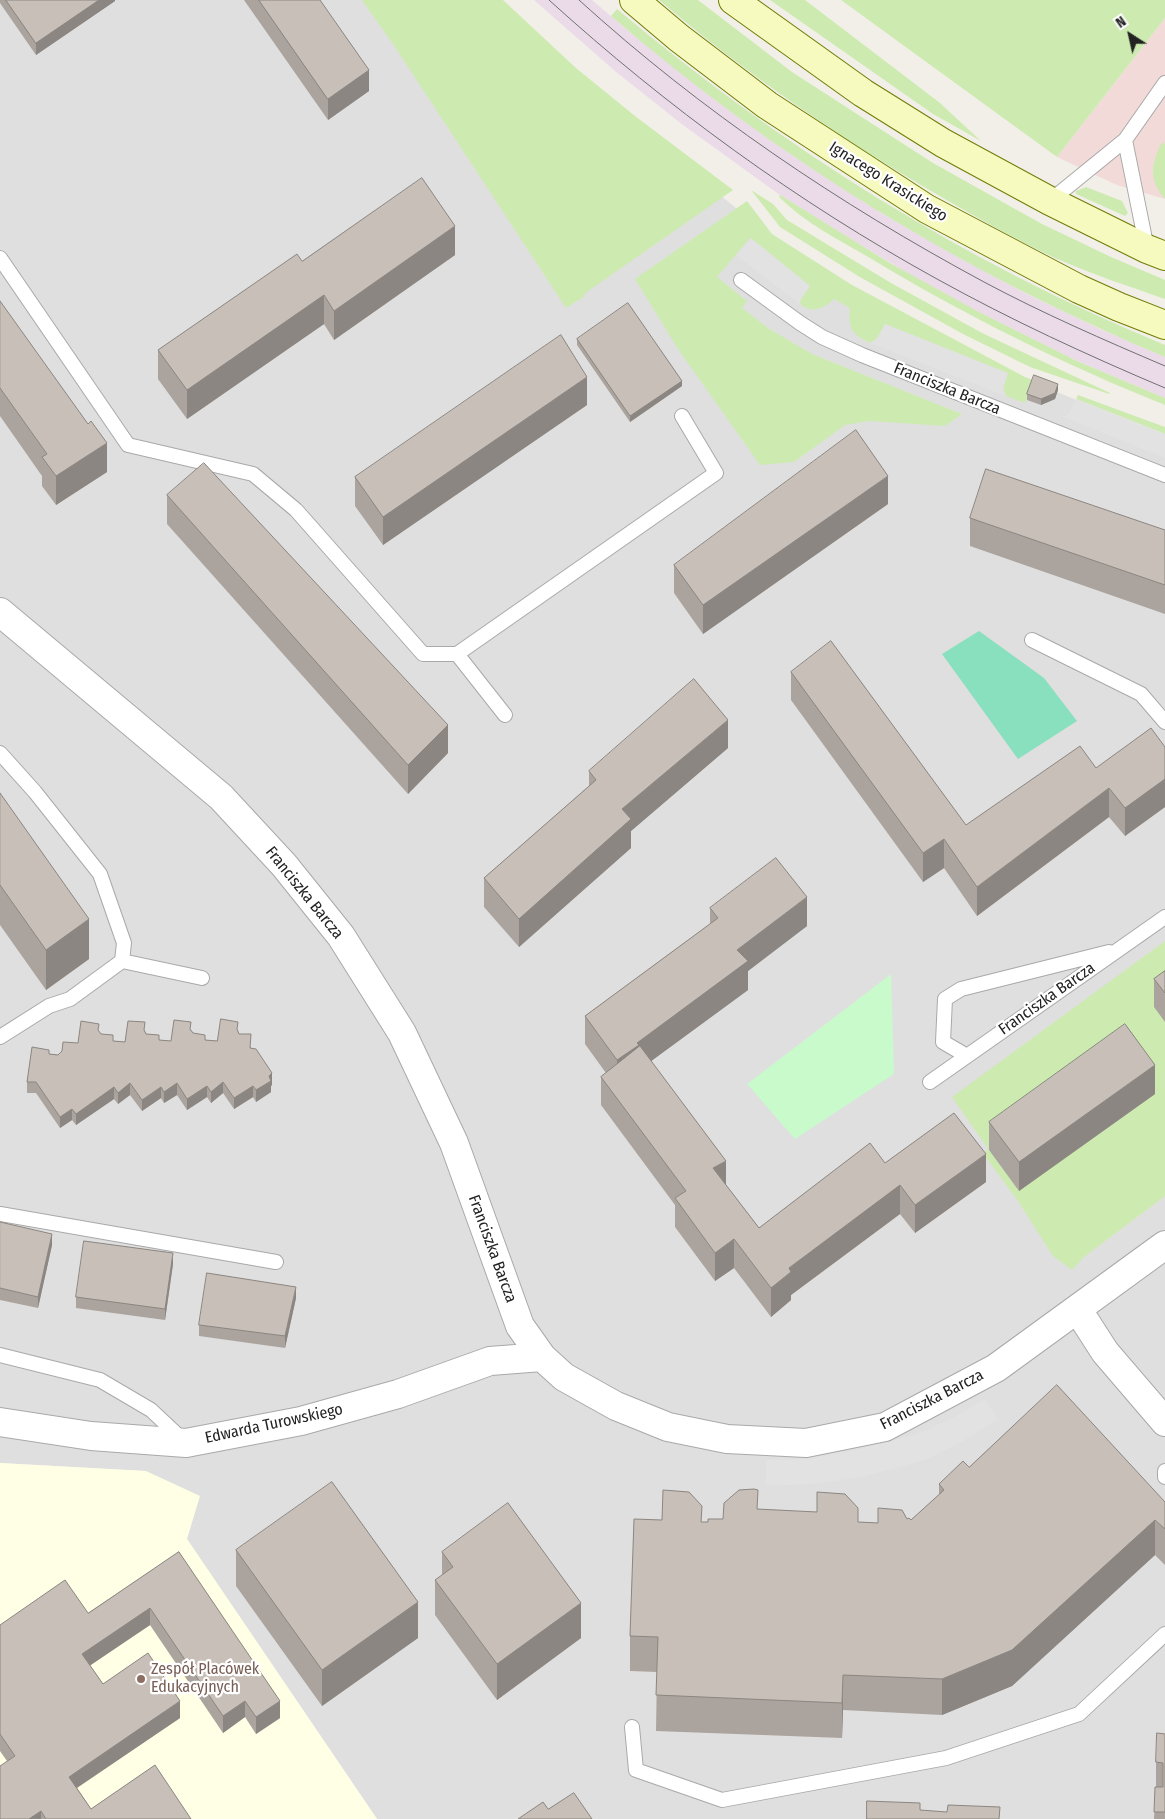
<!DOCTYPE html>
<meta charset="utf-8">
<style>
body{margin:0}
#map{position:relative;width:1165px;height:1819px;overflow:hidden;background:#f2efe9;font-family:"Fira Sans Condensed",sans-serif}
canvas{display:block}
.north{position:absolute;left:1105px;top:10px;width:50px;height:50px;-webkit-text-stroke:4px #fff;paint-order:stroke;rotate:325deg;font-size:14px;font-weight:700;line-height:20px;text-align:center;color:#222}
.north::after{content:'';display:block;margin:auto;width:18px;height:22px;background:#222;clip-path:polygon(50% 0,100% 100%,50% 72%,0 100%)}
</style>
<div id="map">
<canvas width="1165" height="1819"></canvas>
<div class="north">N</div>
</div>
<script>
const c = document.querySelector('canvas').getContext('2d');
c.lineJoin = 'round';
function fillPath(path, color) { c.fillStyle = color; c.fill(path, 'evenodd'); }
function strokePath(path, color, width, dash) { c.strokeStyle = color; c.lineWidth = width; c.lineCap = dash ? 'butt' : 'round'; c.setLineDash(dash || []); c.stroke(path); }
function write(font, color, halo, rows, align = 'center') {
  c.font = font + ' "Fira Sans Condensed",sans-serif'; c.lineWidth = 4.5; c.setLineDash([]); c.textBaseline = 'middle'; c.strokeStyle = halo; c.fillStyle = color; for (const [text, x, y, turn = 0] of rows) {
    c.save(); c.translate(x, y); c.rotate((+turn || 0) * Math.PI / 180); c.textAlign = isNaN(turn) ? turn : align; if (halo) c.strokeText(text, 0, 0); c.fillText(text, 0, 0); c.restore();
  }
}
fillPath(new Path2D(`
 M 0,0 L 478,0 L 865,312 L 1165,437 L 1165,1819 L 377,1819 L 187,1539 L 146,1471 L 0,1463 Z`), '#e0dfdf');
fillPath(new Path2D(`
 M 1165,18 L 1165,199 L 1117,185 L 1057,157 Z`), '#f2dad9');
fillPath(new Path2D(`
 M 534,0 L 592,0 L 632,34 L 726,108 L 792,155 L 883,214 L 958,257 L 1025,293 L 1098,328 L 1165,357 L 1165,398 L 1077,361 L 1014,331 L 919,280 L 826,224 L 780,195 L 683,125 L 615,71 Z`), '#ebdbe8');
fillPath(new Path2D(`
 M 0,1463 L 146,1471 L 200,1496 L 187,1539 L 377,1819 L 0,1819 Z`), '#ffffe5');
fillPath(new Path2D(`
 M 362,0 L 503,0 L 576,68 L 635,116 L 733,190 L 584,294 L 585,296 L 566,308 L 395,47 Z
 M 659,0 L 698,0 L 792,72 L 933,163 L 1042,224 L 1111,257 L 1165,280 L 1165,299 C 1128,286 1091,274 1055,258 C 1015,239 976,217 938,195 C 840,138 745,73 659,0 Z
 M 770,0 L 805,0 L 940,103 L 981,141 L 933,114 Z
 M 841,0 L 1165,0 L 1165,18 L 1057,157 Z
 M 617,9 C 784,149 964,262 1165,345 L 1165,357 C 964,273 776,159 611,16 Z
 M 1162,142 L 1165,144 L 1165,199 C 1148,179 1151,164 1162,142 Z
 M 1086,187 L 1122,201 L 1128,213 L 1125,216 L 1076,194 L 1076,191 Z
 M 751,190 L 773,204 L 787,220 L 891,283 L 984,334 L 1110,393 L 1109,394 L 1030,367 L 963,334 L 858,276 L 780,227 Z
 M 780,195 L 890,263 L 979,312 L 1077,361 L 1165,398 L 1165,405 C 1065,365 962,314 870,258 C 839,240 805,223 779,197 Z
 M 747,201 L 772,234 L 852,285 L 1025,377 L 1033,380 L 1025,403 L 1006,396 C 1001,388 1005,381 1008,374 L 885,324 L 877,339 L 870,343 C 852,334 848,329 850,308 L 834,299 C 825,308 810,315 799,303 L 801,299 L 810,286 L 750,238 L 717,277 L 747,301 L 742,308 L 768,328 L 812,354 L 962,414 L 945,426 L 869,421 L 845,425 L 794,462 L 760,465 L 678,349 L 635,279 Z
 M 1078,395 L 1165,427 L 1165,434 L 1076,399 Z
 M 1165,941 L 1165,1196 L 1084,1257 L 1072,1270 L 1053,1256 L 1018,1201 L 982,1152 L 989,1150 L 952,1097 Z`), '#cdebb0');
fillPath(new Path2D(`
 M 891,974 L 894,1074 L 795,1139 L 747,1084 Z`), '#c8facc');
fillPath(new Path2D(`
 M 979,631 L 1044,678 L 1077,721 L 1018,759 L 942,654 Z`), '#88e0be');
fillPath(new Path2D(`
 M 751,238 L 810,286 L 801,299 L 800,303 L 802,306 L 736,255 Z
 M 885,324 L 1008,373 L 1003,388 L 1006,396 L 870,343 L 877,338 Z
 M 1076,399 L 1165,434 L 1165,458 L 1061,416 L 1065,416 L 1070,412 Z
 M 985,1399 L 998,1419 L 961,1442 L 925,1460 L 862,1477 L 813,1484 L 766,1486 L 766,1460 L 804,1459 L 856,1450 L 916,1434 L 949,1420 Z`), '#e2e2e2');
const service = new Path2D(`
 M 1125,140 L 1147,249
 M 1050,201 L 1125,140 L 1165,83
 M 0,258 L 128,445 L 253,474 L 296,510 L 423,654 L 457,654 L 716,473 L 682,416
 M 741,280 L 800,323 L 822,337 L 862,355 L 1165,475
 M 1032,640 L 1141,694 L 1165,722
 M 457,654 L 505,715
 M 0,753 L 35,792 L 100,874 L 124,943 L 122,961 L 70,999 L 49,1006 L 0,1037
 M 122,961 L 202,978
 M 967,1056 L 943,1042 L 945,999 L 961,989 L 1109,952
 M 930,1082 L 1165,917
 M 0,1214 L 276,1262
 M 0,1355 L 100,1380 L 151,1410 L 184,1441
 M 1165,1471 L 1165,1477
 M 632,1727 L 636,1770 L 722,1800 L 946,1758 L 1079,1714 L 1165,1634`);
const minor = new Path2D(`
 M 0,612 L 221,797 L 284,865 L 341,936 L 402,1033 L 454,1143 L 520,1326 L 542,1357 L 564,1377 L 616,1406 L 668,1427 L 727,1439 L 806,1443 L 885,1427 L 996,1368 L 1165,1245
 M 1078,1310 L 1105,1352 L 1165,1422
 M 0,1422 L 91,1436 L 186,1443 L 301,1421 L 398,1394 L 490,1361 L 542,1357`);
const secondary = new Path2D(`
 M 634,0 L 679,38 L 767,105 L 927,209 L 1079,289 L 1119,307 L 1165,325
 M 733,0 L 863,93 L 943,143 L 1050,201 L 1147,249 L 1165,256`);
strokePath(service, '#a9a9a9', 16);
strokePath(minor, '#a9a9a9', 30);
strokePath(secondary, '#707d05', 30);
strokePath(service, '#fff', 14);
strokePath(minor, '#fff', 28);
strokePath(secondary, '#f7fabf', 28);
strokePath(new Path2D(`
 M 549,0 C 667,107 797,202 937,279 C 1011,320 1087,355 1165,388
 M 579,0 C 701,111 839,204 984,282 C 1042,313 1104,340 1165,366`), '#707070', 1);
fillPath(new Path2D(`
 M 0,0 L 115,0 L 115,1 L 36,55 L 0,3 Z
 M 244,0 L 320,0 L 369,91 L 328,120 Z
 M 455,255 L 334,340 L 324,324 L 187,419 L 158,379 L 158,350 L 302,261 Z
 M 0,301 L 107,472 L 56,505 L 42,486 L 42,476 L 0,416 Z
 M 577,339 L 682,386 L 630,422 L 577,345 Z
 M 1058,390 L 1055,399 L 1041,405 L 1027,400 L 1027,394 Z
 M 587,405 L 383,545 L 355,506 L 355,477 Z
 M 167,495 L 448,753 L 408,794 L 167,524 Z
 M 888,504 L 703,634 L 674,593 L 674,565 Z
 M 970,518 L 1165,530 L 1165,614 L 970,546 Z
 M 791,672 L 966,825 L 1165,747 L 1165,807 L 1125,836 L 1109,817 L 977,916 L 944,868 L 923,882 L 791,700 Z
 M 728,748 L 631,831 L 631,848 L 519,947 L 484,907 L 484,878 L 589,786 L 589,771 Z
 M 0,793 L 89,959 L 46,990 L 0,925 Z
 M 710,908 L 807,926 L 748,971 L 748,990 L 651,1061 L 726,1185 L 759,1228 L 885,1163 L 986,1182 L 915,1233 L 900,1214 L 791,1295 L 791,1300 L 771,1317 L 734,1268 L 715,1281 L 675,1227 L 675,1205 L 601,1105 L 601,1077 L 606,1073 L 585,1044 L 585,1016 L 710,924 Z
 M 1165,971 L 1165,1022 L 1154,1007 L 1154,979 Z
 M 191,1030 L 193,1033 L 205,1040 L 217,1041 L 238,1031 L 239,1034 L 251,1048 L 272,1085 L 271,1086 L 271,1092 L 256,1102 L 253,1097 L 234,1109 L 223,1093 L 211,1103 L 207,1097 L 187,1110 L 177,1095 L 164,1103 L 161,1098 L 142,1111 L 130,1095 L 118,1104 L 114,1099 L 76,1125 L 72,1120 L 60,1128 L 36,1093 L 27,1093 L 27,1082 L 49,1054 L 58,1055 L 99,1032 L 101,1034 L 113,1041 L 125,1042 L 145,1031 L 146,1034 L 159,1040 L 171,1041 Z
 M 1155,1094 L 1019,1191 L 989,1150 L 989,1122 Z
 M 0,1222 L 52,1245 L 38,1308 L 0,1300 Z
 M 173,1264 L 165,1320 L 76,1308 L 76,1297 Z
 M 296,1298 L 285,1348 L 199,1336 L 199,1325 Z
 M 969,1467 L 1165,1502 L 1165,1565 L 1155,1555 L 1012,1686 L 942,1715 L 843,1710 L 842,1738 L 656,1731 L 657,1672 L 630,1671 L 630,1636 L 702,1522 L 708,1522 L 723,1519 L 758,1509 L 858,1522 L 878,1523 L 907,1519 L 911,1520 L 939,1495 L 939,1484 Z
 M 236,1550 L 418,1638 L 322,1706 L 236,1586 Z
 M 179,1552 L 280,1718 L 256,1734 L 245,1717 L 223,1733 L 150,1625 L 90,1665 L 103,1684 L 180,1718 L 77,1788 L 91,1809 L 191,1819 L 0,1819 L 7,1761 L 0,1751 L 0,1625 L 88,1613 Z
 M 442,1552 L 581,1638 L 497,1700 L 435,1615 L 435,1580 L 442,1575 Z
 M 1165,1734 L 1165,1819 L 1154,1819 L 1156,1787 L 1156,1762 Z`), '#aba49e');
fillPath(new Path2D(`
 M 99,0 L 115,0 L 115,1 L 36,55 L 36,43 Z
 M 369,70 L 369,91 L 328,120 L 328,99 Z
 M 455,226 L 455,255 L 334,340 L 334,311 Z
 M 324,295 L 324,324 L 187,419 L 187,390 Z
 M 587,377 L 587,405 L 383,545 L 383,517 Z
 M 682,381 L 682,386 L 630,422 L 630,416 Z
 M 1058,384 L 1058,390 L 1055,399 L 1041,405 L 1041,399 Z
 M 107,443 L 107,472 L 56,505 L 56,476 Z
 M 888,476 L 888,504 L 703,634 L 703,605 Z
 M 728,720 L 728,748 L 631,831 L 631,848 L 519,947 L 519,919 L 622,809 Z
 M 448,725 L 448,753 L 408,794 L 408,765 Z
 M 1165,779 L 1165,807 L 1125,836 L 1125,808 Z
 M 1109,788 L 1109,817 L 977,916 L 977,887 Z
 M 944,839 L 944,868 L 923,882 L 923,853 Z
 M 807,897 L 807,926 L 748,971 L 748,990 L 639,1070 L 617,1089 L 617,1060 L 737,950 Z
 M 89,919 L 89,959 L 46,990 L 46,950 Z
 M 1155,1065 L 1155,1094 L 1019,1191 L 1019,1162 Z
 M 272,1073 L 272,1085 L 271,1086 L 271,1092 L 256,1102 L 256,1090 L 269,1076 Z
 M 223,1082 L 223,1093 L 211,1103 L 211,1092 Z
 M 130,1083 L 130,1095 L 118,1104 L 118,1093 Z
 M 177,1083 L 177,1095 L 164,1103 L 164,1092 Z
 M 207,1086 L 207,1097 L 187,1110 L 187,1099 Z
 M 253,1086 L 253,1097 L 234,1109 L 234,1098 Z
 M 114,1087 L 114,1099 L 76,1125 L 76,1114 Z
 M 161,1087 L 161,1098 L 142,1111 L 142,1100 Z
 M 72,1109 L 72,1120 L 60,1128 L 60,1117 Z
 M 986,1154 L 986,1182 L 915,1233 L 915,1205 Z
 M 726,1161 L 726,1190 L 713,1168 Z
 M 900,1185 L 900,1214 L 791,1295 L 791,1300 L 771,1317 L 771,1288 L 789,1268 Z
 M 52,1234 L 52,1245 L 38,1308 L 38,1297 Z
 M 734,1239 L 734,1268 L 715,1281 L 715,1253 Z
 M 173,1253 L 173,1264 L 165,1320 L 165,1309 Z
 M 296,1287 L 296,1298 L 285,1348 L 285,1336 Z
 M 1155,1520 L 1155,1555 L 1012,1686 L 942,1715 L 942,1679 Z
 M 418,1602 L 418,1638 L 322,1706 L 322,1670 Z
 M 581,1603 L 581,1638 L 497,1700 L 497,1664 Z
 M 150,1608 L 150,1625 L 82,1671 L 82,1654 Z
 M 843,1675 L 843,1710 L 842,1738 L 842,1703 Z
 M 180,1701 L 180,1718 L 69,1793 L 69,1777 Z
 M 245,1701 L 245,1717 L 223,1733 L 223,1716 Z
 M 280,1701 L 280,1718 L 256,1734 L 256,1717 Z
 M 41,1811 L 41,1819 L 29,1819 Z`), '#8b8681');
const building = new Path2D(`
 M 6,0 L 99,0 L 36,43 Z
 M 259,0 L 320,0 L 369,70 L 328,99 Z
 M 422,178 L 455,226 L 334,311 L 324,295 L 187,390 L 158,350 L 297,254 L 302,261 Z
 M 0,301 L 88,424 L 91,421 L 107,443 L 56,476 L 42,457 L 47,454 L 0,388 Z
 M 628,303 L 682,381 L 630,416 L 577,339 Z
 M 561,335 L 587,377 L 383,517 L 355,477 Z
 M 1034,375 L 1058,384 L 1055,393 L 1041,399 L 1027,394 Z
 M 856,430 L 888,476 L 703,605 L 674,565 Z
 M 204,463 L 448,725 L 408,765 L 167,495 Z
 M 986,469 L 1165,530 L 1165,585 L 970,518 Z
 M 831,641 L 966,825 L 1080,746 L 1096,768 L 1151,728 L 1165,747 L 1165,779 L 1125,808 L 1109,788 L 977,887 L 944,839 L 923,853 L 791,672 Z
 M 694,679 L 728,720 L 622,809 L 631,819 L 519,919 L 484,878 L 596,780 L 589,771 Z
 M 0,793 L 89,919 L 46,950 L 0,885 Z
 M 776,858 L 807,897 L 737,950 L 748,961 L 637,1043 L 639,1045 L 617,1060 L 585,1016 L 718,918 L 710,908 Z
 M 1165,971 L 1165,993 L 1154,979 Z
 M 221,1019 L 238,1022 L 237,1029 L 239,1034 L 251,1034 L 250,1048 L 256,1049 L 272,1073 L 269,1076 L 271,1081 L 256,1090 L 253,1086 L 234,1098 L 223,1082 L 211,1092 L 207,1086 L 187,1099 L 177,1083 L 164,1092 L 161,1087 L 142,1100 L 130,1083 L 118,1093 L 114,1087 L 76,1114 L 72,1109 L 60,1117 L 36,1082 L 27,1082 L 32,1047 L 49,1050 L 49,1054 L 58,1055 L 62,1051 L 63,1042 L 78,1043 L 81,1021 L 99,1024 L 98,1030 L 101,1034 L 113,1035 L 113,1041 L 125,1042 L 128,1021 L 145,1022 L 144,1030 L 146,1034 L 159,1035 L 159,1040 L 171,1041 L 174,1020 L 191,1022 L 190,1029 L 193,1033 L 205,1035 L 205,1040 L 217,1041 Z
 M 1125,1024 L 1155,1065 L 1019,1162 L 989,1122 Z
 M 640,1046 L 726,1161 L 713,1168 L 759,1228 L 870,1143 L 885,1163 L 954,1113 L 986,1154 L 915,1205 L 900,1185 L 789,1268 L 791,1272 L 771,1288 L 734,1239 L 715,1253 L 675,1198 L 686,1191 L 601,1077 Z
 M 0,1222 L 52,1234 L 38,1297 L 0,1288 Z
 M 84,1241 L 173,1253 L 165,1309 L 76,1297 Z
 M 207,1273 L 296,1287 L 285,1336 L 199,1325 Z
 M 1057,1385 L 1165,1502 L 1165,1529 L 1155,1520 L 1012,1650 L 942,1679 L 843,1675 L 842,1703 L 656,1695 L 658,1637 L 630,1636 L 634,1519 L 662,1520 L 663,1490 L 689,1492 L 702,1506 L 701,1522 L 708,1522 L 708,1519 L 723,1519 L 724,1503 L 739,1490 L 754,1489 L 758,1490 L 757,1509 L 817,1512 L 817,1492 L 845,1494 L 858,1508 L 858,1522 L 878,1523 L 878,1508 L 902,1510 L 907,1519 L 909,1518 L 911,1520 L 944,1490 L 939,1484 L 963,1461 L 969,1467 Z
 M 332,1482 L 418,1602 L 322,1670 L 236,1550 Z
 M 508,1503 L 581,1603 L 497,1664 L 435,1580 L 453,1567 L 442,1552 Z
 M 179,1552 L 280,1701 L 256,1717 L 245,1701 L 223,1716 L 150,1608 L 82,1654 L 103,1684 L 148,1653 L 180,1701 L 69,1777 L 91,1809 L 155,1765 L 191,1819 L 46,1819 L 41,1811 L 29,1819 L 0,1819 L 0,1766 L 15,1756 L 0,1734 L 0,1625 L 65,1580 L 88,1613 Z
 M 1157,1733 L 1165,1734 L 1165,1812 L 1154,1812 L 1155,1787 L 1163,1787 L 1163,1763 L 1156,1762 Z
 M 574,1793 L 592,1819 L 518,1819 L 543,1802 L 548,1809 Z
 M 867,1801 L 920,1803 L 920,1810 L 947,1812 L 948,1805 L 1000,1807 L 999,1819 L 867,1819 Z`);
fillPath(building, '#c7bfb8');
strokePath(building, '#8b8681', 1);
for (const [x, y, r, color] of [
 [141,1679,5,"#8d6e63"]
]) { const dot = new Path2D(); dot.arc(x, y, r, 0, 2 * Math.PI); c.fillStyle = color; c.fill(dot); strokePath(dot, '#fff', 2); }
write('16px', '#222', '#fff', [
 ["Ignacego Krasickiego",888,182,32],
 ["Franciszka Barcza",947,389,22],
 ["Franciszka Barcza",304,893,51],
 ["Franciszka Barcza",1047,999,-35],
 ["Franciszka Barcza",492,1249,70],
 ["Franciszka Barcza",932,1400,-27],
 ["Edwarda Turowskiego",274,1424,-12]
]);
write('16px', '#785e54', '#fff', [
 ["Zespół Placówek",151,1670],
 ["Edukacyjnych",151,1688]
], 'left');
</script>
